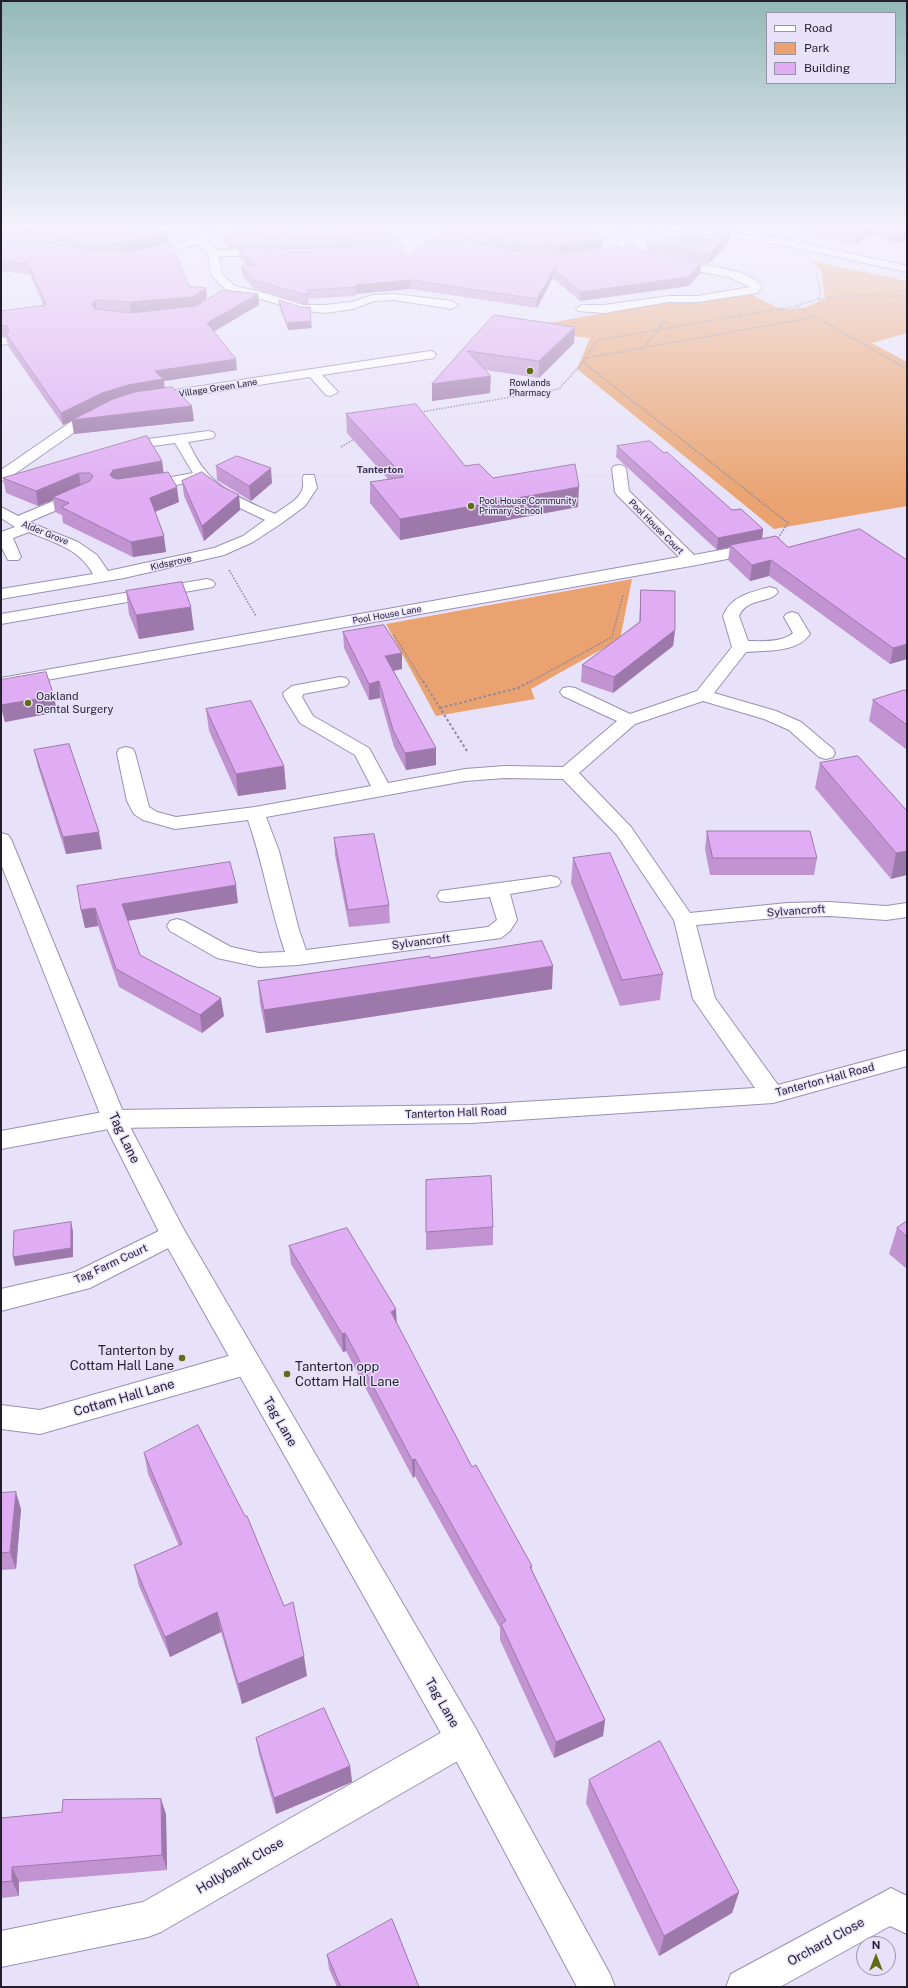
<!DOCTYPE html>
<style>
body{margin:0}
#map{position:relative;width:908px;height:1988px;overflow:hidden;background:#e7e2f9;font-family:"Public Sans",sans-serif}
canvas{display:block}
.frame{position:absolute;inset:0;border:2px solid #221e2d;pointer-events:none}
.legend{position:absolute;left:766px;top:12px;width:130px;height:72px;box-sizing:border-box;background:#e7e2f9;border:1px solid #9894a7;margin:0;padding:5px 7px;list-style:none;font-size:12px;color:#221e2d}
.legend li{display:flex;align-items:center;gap:8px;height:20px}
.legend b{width:20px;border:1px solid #9894a7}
.north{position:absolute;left:856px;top:1936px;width:40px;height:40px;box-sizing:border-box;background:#e7e2f9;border:1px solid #9894a7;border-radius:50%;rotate:0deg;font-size:11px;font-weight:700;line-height:16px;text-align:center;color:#221e2d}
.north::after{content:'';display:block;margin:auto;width:14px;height:18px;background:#616b12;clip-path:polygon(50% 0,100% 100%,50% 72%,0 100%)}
</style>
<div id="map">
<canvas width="908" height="1988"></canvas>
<div class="frame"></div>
<ul class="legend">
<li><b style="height:5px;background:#fff"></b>Road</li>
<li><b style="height:11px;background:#eaa370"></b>Park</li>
<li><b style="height:11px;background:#e0acf3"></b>Building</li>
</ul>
<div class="north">N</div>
</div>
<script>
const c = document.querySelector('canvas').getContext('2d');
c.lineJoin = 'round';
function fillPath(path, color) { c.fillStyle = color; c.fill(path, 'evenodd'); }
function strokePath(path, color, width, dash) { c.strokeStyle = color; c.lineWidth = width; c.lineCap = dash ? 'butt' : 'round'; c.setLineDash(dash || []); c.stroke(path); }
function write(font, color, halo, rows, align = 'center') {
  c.font = font + ' "Public Sans",sans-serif'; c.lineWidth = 3; c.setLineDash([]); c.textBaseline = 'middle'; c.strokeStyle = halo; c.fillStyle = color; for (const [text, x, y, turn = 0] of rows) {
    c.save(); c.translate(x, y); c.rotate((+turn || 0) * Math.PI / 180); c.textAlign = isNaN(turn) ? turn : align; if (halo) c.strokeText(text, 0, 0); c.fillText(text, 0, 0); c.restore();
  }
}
fillPath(new Path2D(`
 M 811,261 L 907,281 L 907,333 L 872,343 L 907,362 L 907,506 L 774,529 L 577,369 L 590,338 L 540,332 L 549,323 L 672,301 L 752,295 L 778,308 L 789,309 L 804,308 L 825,299 L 821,270 Z
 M 632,579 L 620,639 L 531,689 L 535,699 L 436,716 L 386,624 Z`), '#eaa370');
const minor = new Path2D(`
 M 206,223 L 216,223 L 206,240 L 216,250 L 270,250 L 275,253 L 270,256 L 219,256 L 222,274 L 235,286 L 268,294 L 303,305 L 326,305 L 351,302 L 373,295 L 394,294 L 452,301 L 458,305 L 452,309 L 394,300 L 374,301 L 353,309 L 326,313 L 298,310 L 261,299 L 227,291 L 211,275 L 208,254 L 198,244 L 144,259 L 139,256 L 140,254 L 196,238 Z
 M 620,223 L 653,223 L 791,240 L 817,223 L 828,223 L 802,243 L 907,266 L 907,272 L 793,247 L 718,236 L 629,226 L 624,237 C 626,240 628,245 631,247 C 659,268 743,260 762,286 L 757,293 L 698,302 L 669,302 L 604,313 L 578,311 L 576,309 L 582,305 L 604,305 L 669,296 L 698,296 L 750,287 L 729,277 L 660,264 L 638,258 L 622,251 L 614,237 Z
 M 1,337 L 8,338 L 10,341 L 8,344 L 1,345 Z
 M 430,351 L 434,352 L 436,355 L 434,358 L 322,375 L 338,392 L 331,396 L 326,395 L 310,377 L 149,402 L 142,398 L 149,394 Z
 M 99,410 L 104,411 L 106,414 L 104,417 L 82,427 L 6,480 L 1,481 L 1,470 L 72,421 Z
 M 208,431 L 213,432 L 215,435 L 213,438 L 188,442 C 193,451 197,461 204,469 C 222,492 249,502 275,514 C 284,507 301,499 303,487 C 304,482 301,480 304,475 L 314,475 L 317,488 L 305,506 L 282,523 L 253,542 L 224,555 L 124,578 L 1,599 L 1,589 L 93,574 C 79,548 54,543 29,532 L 13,538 L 21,557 L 18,560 L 8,560 L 1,546 L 1,532 L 15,527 L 1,518 L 1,507 L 18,516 L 77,491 L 87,491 L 89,494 L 87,497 L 29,522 L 78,542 L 97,555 L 108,571 L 214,548 L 243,536 L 265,520 L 223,500 L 199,481 L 145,490 L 140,489 L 138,486 L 140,483 L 145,482 L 193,473 L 175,443 L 146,447 L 141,446 L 139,443 L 141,440 Z
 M 619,465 L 624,466 L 626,469 L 629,491 L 694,555 L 758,543 L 763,545 L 766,548 L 763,551 L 758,553 L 691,566 L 1,688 L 1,678 L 679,557 L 617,495 L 615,492 L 612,469 L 614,466 Z
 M 207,579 L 213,581 L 215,584 L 213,587 L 1,624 L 1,614 Z
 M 770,587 L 776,589 L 778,592 C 770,604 747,597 739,616 L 748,641 C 762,641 781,643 793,633 L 784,617 L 786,614 L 792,612 L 798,614 L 810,634 C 797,653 767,650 746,652 L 714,693 L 776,711 L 801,722 L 833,749 L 835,753 L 833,757 L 826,759 L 819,757 L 789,730 L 764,719 L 703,701 L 635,724 L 579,773 L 631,827 L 690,913 L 787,903 L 830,902 L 886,906 L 907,903 L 907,917 L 886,920 L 830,916 L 787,917 L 696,925 L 715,998 L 778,1085 L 907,1050 L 907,1066 L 773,1103 L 472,1123 L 114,1128 L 1,1149 L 1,1131 L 114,1110 L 472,1105 L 755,1088 L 693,999 L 674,920 L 617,835 L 563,779 L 505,778 L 465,781 L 266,817 L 279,851 L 299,930 L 306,950 L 488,927 L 497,920 L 490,897 L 447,902 L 440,901 L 437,896 L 440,891 L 551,876 L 558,878 L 561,882 L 558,886 L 510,894 L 517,920 L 510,931 L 501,938 L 298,965 L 259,967 L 217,958 L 170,931 L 167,926 L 170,921 L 177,919 L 184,921 L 231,947 L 259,953 L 285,952 C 270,908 263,863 248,820 L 175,829 L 143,820 L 134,814 L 127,801 L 117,753 L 119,749 L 126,747 L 133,749 L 135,753 L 149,807 L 157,812 L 176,817 L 255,807 L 371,786 L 355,755 L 300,723 L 284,697 L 283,693 L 292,686 L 340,677 L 346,678 L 349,682 L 346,686 L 303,694 L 302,697 L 313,716 L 369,748 L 388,783 L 465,769 L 505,766 L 563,767 L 617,721 L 563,696 L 560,692 L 563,688 L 569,687 L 575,688 L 630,714 L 697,691 L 732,647 L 723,616 C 731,596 751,592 770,587 Z
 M 173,1224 L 182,1227 L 186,1234 L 182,1241 L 90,1288 L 1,1311 L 1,1289 L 75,1272 Z
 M 246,1351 L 256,1355 L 260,1363 L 256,1371 L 246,1375 L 40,1434 L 1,1429 L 1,1405 L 40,1410 Z
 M 463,1722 L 475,1727 L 480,1739 L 475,1751 L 161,1932 L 148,1937 L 1,1967 L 1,1931 L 143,1902 L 451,1727 Z
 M 891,1888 L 907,1896 L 907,1934 L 890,1926 L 780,1987 L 726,1987 L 731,1974 Z`);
const major = new Path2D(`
 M 1,833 L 8,835 L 11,839 L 126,1119 L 183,1228 L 475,1727 L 610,1974 L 615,1987 L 577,1987 L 451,1751 L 160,1234 L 102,1119 L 1,864 Z`);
strokePath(minor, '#9990b4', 2);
strokePath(major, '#9990b4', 2);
strokePath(new Path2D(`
 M 819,299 L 852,295 L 907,296
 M 796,306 L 907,369
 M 645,346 L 665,321
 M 586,358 L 815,317
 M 421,412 L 559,389 L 583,362
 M 341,447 L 356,438
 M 778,538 L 788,523 L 583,362 L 598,340 L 796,306 L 819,299 L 820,288 L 815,269
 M 229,570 L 256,616
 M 394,635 L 423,682
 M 530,682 L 612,637 L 623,595`), '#8d889b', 1.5, [1.5, 1.5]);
strokePath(new Path2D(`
 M 423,681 L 467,751
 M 440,708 L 518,688 L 531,681`), '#8d889b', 2, [2.5, 2.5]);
fillPath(minor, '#fff');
fillPath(major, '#fff');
fillPath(new Path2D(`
 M 1,223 L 168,243 L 189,286 L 206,288 L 207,298 L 195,307 L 258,294 L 259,305 L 213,331 L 237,370 L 164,381 L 164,388 L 194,421 L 74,434 L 72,421 L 63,425 L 8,346 L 6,337 L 1,336 L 1,311 L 44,306 L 30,274 L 1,271 Z
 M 361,223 L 406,259 L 453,223 L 568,223 L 566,230 L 603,239 L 603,248 L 558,253 L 525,252 L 558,254 L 647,252 L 647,242 L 730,233 L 729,243 L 708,264 L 653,254 L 660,257 L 701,264 L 700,273 L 689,286 L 580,301 L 553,278 L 537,308 L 410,289 L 356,294 L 356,296 L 308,299 L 309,304 L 303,304 L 254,289 L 242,275 L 241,266 L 247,265 L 239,257 L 239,249 L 354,248 L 230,248 L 224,243 L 223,234 L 284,232 Z
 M 802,223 L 815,223 L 802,231 Z
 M 821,223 L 907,223 L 892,243 L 870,233 L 856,245 L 812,237 L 813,228 Z
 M 279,300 L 312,328 L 288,330 L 279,306 Z
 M 494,315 L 575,327 L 574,343 L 539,378 L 485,370 L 490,393 L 432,401 L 432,384 Z
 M 346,414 L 493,478 L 578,507 L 400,540 L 370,503 L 370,482 L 388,479 L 347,433 Z
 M 617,446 L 664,453 L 732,510 L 763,529 L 762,539 L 907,659 L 890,664 L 769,576 L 750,581 L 728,560 L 730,547 L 717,550 L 616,457 Z
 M 162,461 L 163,473 L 179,502 L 155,512 L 166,552 L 133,557 L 63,523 L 62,515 L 55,512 L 53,500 L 38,506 L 6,493 L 3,478 Z
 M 216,466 L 272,483 L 251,501 L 217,480 Z
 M 182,481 L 221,486 L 239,495 L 240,510 L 204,541 L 184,496 Z
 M 641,590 L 675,630 L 673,646 L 613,693 L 581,682 L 582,665 L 639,622 Z
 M 126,591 L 194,630 L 139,639 L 129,614 Z
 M 343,632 L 402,669 L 394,671 L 436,765 L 406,770 L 394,747 L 380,698 L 369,700 L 344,648 Z
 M 1,680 L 57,712 L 5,722 L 1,709 Z
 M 907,691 L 907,750 L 869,721 L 873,700 Z
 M 206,709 L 284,766 L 286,789 L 238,796 L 209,731 Z
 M 34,750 L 102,849 L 66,854 L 38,767 Z
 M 820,763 L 907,811 L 891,879 L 815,788 Z
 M 707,831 L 817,858 L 814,875 L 710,875 L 705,849 Z
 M 334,838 L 389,905 L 390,923 L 349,927 L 335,855 Z
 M 573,858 L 663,974 L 660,1000 L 620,1006 L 571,883 Z
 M 238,903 L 128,921 L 140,955 L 224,1016 L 202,1033 L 119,987 L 98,926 L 85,928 L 81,910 Z
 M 430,958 L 552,989 L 266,1033 L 260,1004 L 258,981 Z
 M 907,1221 L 907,1269 L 889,1254 L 897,1228 Z
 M 493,1227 L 493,1245 L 426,1250 L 426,1232 Z
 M 289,1246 L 396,1309 L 396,1323 L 472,1467 L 532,1566 L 532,1570 L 605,1720 L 603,1736 L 554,1758 L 500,1640 L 500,1628 L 415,1476 L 413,1478 L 346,1351 L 343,1352 L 291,1264 Z
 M 144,1453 L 307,1676 L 242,1704 L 221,1632 L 170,1657 L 139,1586 L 134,1565 L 179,1546 L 148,1474 Z
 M 1,1493 L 21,1509 L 16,1569 L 1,1570 Z
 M 256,1738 L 350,1766 L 352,1782 L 276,1814 L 259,1754 Z
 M 589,1780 L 739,1892 L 732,1913 L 659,1956 L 586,1803 Z
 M 166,1814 L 167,1870 L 19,1882 L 19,1896 L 1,1898 L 1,1818 Z
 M 327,1955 L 419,1987 L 337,1987 L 329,1969 Z`), '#c194d1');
fillPath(new Path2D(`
 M 284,223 L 286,223 L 283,239 L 282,232 Z
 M 566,223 L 568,223 L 564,238 L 565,229 Z
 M 803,223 L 815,223 L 802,231 Z
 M 871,224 L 870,233 L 856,245 L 857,236 Z
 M 31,228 L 32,239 L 26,242 L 25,231 Z
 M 473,233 L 473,242 L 467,247 L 467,238 Z
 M 730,233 L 729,243 L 708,264 L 710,254 Z
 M 907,233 L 907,241 L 892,243 L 893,234 Z
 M 167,234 L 168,244 L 120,254 L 119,243 Z
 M 603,239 L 603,248 L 558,253 L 558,245 Z
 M 701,264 L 700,273 L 689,286 L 580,301 L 580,292 Z
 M 554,269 L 553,278 L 537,308 L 537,299 Z
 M 410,280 L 410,289 L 356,294 L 356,287 L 355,285 Z
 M 206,288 L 207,298 L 193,308 L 131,314 L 130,302 Z
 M 258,294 L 259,305 L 208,335 L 207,323 Z
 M 96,300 L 97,312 L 94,315 L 92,304 Z
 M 311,321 L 312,328 L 288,330 L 287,323 Z
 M 575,327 L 574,343 L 539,378 L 539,361 Z
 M 236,359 L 237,370 L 164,381 L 165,391 L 192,406 L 194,421 L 74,434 L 72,421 L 63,425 L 61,413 L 102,393 L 155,371 Z
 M 491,376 L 490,393 L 432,401 L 432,384 Z
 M 162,461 L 164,476 L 115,485 L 110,475 L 113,470 Z
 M 271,468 L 272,483 L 251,501 L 249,486 Z
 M 79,473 L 81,488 L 53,497 L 53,500 L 38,506 L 36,491 Z
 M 177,487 L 179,502 L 152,513 L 150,498 Z
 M 579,487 L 578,507 L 400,540 L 400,519 Z
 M 239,495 L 240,510 L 204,541 L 202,526 Z
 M 763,529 L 762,541 L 730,545 L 730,547 L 717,550 L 718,538 Z
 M 164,536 L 166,552 L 133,557 L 131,542 Z
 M 771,560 L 769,576 L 750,581 L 752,565 Z
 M 191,607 L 194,630 L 139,639 L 136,615 Z
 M 675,630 L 673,646 L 613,693 L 614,677 Z
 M 907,644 L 907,659 L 890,664 L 893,648 Z
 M 402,653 L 402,669 L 386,672 L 385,656 Z
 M 379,681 L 380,698 L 369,700 L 369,684 Z
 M 54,696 L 57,712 L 5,722 L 1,705 Z
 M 436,748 L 436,765 L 406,770 L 405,753 Z
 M 284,766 L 286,789 L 238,796 L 236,774 Z
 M 99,832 L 102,849 L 66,854 L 63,837 Z
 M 907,851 L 907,875 L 891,879 L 896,853 Z
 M 236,885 L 238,903 L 125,921 L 122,904 Z
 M 95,908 L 98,926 L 85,928 L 81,910 Z
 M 553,966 L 552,989 L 266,1033 L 264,1010 Z
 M 221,998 L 224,1016 L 202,1033 L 200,1015 Z
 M 71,1222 L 73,1231 L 73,1257 L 15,1266 L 13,1257 Z
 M 396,1309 L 397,1327 L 391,1312 Z
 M 345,1333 L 346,1351 L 343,1352 L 342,1334 Z
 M 415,1459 L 415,1476 L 413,1478 L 412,1460 Z
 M 16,1492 L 21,1509 L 16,1569 L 10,1552 Z
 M 217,1612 L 221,1632 L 170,1657 L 165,1637 Z
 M 304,1656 L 307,1676 L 242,1704 L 238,1684 Z
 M 605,1720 L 603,1736 L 554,1758 L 556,1742 Z
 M 350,1766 L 352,1782 L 276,1814 L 274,1798 Z
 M 161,1799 L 166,1814 L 167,1870 L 162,1855 Z
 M 12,1867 L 19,1882 L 19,1896 L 12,1881 Z
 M 739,1892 L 732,1913 L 659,1956 L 664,1936 Z`), '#9d78aa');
const building = new Path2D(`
 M 1,223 L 97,223 L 166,232 L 167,234 L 119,243 L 86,242 L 31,228 L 25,231 L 25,235 L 50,243 L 92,251 L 131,251 L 171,243 L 189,286 L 206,288 L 192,297 L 130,302 L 96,300 L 92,304 L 95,309 L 130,313 L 196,306 L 223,290 L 258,294 L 207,323 L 236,359 L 155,371 L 163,379 L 128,385 L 102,393 L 61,413 L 6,334 L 9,331 L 7,326 L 1,325 L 1,311 L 46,305 L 28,263 L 1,261 Z
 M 260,223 L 284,223 L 282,232 L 361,223 L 369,223 L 399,241 L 406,259 L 453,223 L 566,223 L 565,229 L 599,234 L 603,239 L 558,245 L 525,243 L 473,233 L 467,238 L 473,242 L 525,252 L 558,254 L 629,246 L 660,257 L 701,264 L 689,277 L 580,292 L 554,269 L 537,299 L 410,280 L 355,285 L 356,287 L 307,290 L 308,294 L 303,294 L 253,280 L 241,266 L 255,264 L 239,249 L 354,248 L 360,244 L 354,239 L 229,240 L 223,234 L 258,230 Z
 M 821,223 L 907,223 L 907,233 L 893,234 L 871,224 L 857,236 L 813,228 Z
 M 730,233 L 710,254 L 647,242 Z
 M 279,300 L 301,307 L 310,307 L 311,321 L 287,323 Z
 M 494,315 L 575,327 L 539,361 L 467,351 L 491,376 L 432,384 Z
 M 172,387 L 192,406 L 72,420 L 113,399 L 135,392 Z
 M 416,404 L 465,466 L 479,464 L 493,478 L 575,464 L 579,487 L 400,519 L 370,482 L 404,477 L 346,414 Z
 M 147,436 L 162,461 L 113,470 L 110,475 L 113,478 L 118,479 L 168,472 L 177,487 L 150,498 L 164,536 L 131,542 L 61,507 L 69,503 L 53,497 L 90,481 L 93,476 L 90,473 L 79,473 L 36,491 L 3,478 Z
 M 650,441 L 664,453 L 667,452 L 732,510 L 741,509 L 763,529 L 718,538 L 617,446 Z
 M 237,456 L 271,468 L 249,486 L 216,466 Z
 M 202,472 L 221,486 L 239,495 L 202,526 L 182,481 Z
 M 860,529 L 907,560 L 907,644 L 893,648 L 771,560 L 752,565 L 730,545 L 776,536 L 788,547 Z
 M 182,582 L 191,607 L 136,615 L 126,591 Z
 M 641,590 L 675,591 L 675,630 L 614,677 L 582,665 L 640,622 Z
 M 384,625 L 402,653 L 385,656 L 436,748 L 405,753 L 393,730 L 379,681 L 369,684 L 343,632 Z
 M 46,672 L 54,696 L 1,705 L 1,680 Z
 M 905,690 L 907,691 L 907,725 L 873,700 Z
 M 251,701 L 284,766 L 236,774 L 206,709 Z
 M 69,744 L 99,832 L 63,837 L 34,750 Z
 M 858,756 L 907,811 L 907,851 L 896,853 L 820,763 Z
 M 707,831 L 810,831 L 817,858 L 713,858 Z
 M 374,834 L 389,905 L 348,910 L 334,838 Z
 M 610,853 L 663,974 L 622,980 L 573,858 Z
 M 230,862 L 236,885 L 122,904 L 140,955 L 221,998 L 200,1015 L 116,969 L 95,908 L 81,910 L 77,886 Z
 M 542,941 L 553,966 L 264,1010 L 258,981 L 430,956 L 430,958 Z
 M 491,1176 L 493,1227 L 426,1232 L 426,1180 Z
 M 907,1221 L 907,1237 L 897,1228 Z
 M 71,1222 L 71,1248 L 13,1257 L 14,1231 Z
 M 347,1228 L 396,1309 L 391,1312 L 472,1467 L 476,1465 L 532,1566 L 530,1567 L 605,1720 L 556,1742 L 501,1624 L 506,1621 L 415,1459 L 412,1460 L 345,1333 L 342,1334 L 289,1246 Z
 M 198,1425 L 245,1516 L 247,1516 L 284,1606 L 293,1602 L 304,1656 L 238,1684 L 217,1612 L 165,1637 L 134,1565 L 182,1544 L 144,1453 Z
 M 16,1492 L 10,1552 L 1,1553 L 1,1493 Z
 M 324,1708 L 350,1766 L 274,1798 L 256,1738 Z
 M 660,1741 L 739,1892 L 664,1936 L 589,1780 Z
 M 161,1799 L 162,1855 L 12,1867 L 12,1881 L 1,1882 L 1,1818 L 62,1812 L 63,1800 Z
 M 392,1919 L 419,1987 L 341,1987 L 327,1955 Z`);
fillPath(building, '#e0acf3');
strokePath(building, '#9d78aa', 1);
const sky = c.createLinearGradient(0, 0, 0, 501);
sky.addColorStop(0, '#93b9b6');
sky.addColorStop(0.45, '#f4f2fc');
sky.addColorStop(1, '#f4f2fc00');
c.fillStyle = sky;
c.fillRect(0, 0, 908, 501);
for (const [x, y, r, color] of [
 [530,371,4,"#616b12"],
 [471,506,4,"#616b12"],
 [28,703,4,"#616b12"],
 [182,1358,4,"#616b12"],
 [287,1374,4,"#616b12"]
]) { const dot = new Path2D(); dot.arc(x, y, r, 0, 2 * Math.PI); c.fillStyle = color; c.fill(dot); strokePath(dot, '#e7e2f9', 1.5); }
write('9px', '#221e2d', '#e7e2f9', [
 ["Rowlands",530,383],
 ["Pharmacy",530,393],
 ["Pool House Community",479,501,"left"],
 ["Primary School",479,511,"left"]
]);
write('9px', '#221e2d', '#e7e2f9', [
 ["Village Green Lane",218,388,-9],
 ["Pool House Court",656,527,45],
 ["Alder Grove",45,533,22],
 ["Kidsgrove",171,563,-13],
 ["Pool House Lane",387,615,-10]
]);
write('bold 10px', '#3e3554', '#e7e2f9', [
 ["Tanterton",380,470]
]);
write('11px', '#221e2d', '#e7e2f9', [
 ["Oakland",36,697],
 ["Dental Surgery",36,710]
], 'left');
write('11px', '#221e2d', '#e7e2f9', [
 ["Sylvancroft",796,911,-4],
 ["Sylvancroft",421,942,-7],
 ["Tanterton Hall Road",825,1080,-15],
 ["Tanterton Hall Road",456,1113,-2],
 ["Tag Farm Court",111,1264,-25]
]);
write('13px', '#221e2d', '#e7e2f9', [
 ["Tag Lane",124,1138,64],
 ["Cottam Hall Lane",124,1398,-16],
 ["Tag Lane",280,1422,60],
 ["Tag Lane",442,1703,60],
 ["Hollybank Close",240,1866,-30],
 ["Orchard Close",826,1942,-29]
]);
write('13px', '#221e2d', '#e7e2f9', [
 ["Tanterton by",174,1351],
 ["Cottam Hall Lane",174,1366],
 ["Tanterton opp",295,1367,"left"],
 ["Cottam Hall Lane",295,1382,"left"]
], 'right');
</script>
